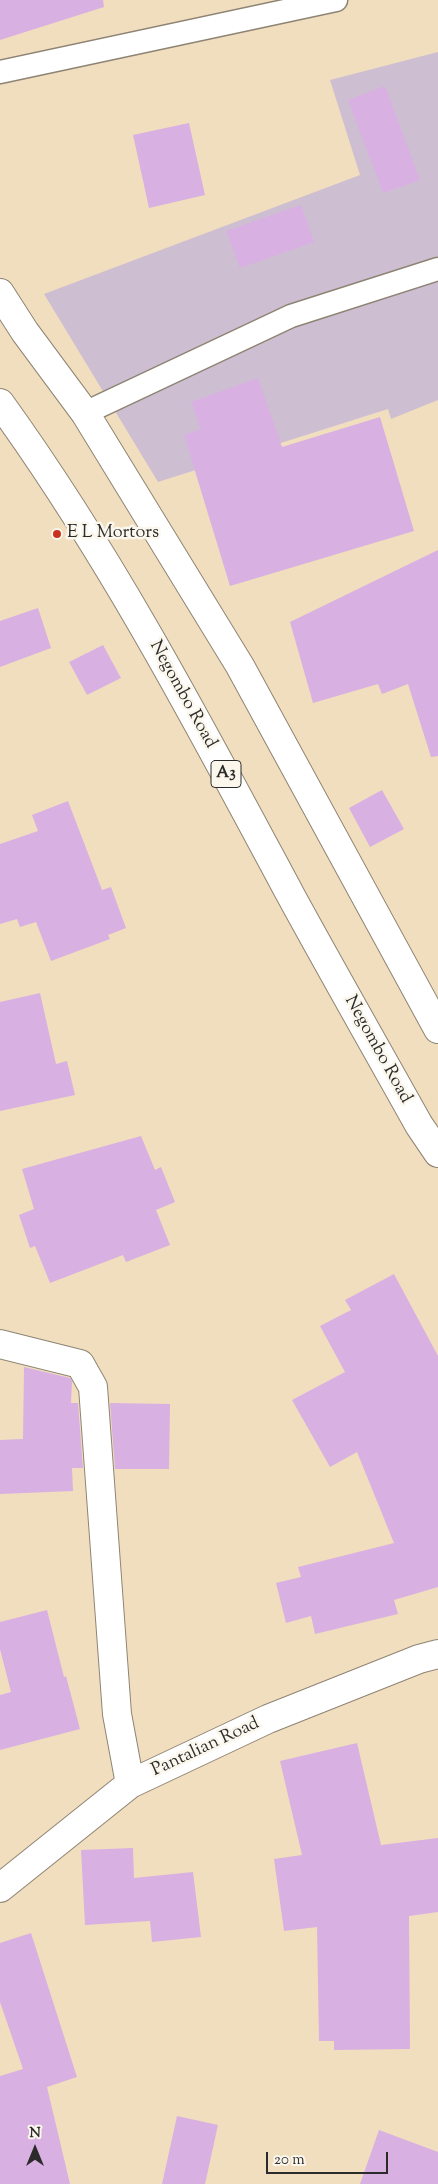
<!DOCTYPE html>
<style>
body{margin:0}
#map{position:relative;width:438px;height:2184px;overflow:hidden;background:#f1debe;font-family:"Sorts Mill Goudy",serif}
canvas{display:block}
.north{position:absolute;left:10px;top:2124px;width:50px;height:50px;-webkit-text-stroke:4px #fbf7ec;paint-order:stroke;rotate:0deg;font-size:14px;font-weight:700;line-height:20px;text-align:center;color:#2b2b2b}
.north::after{content:'';display:block;margin:auto;width:18px;height:22px;background:#2b2b2b;clip-path:polygon(50% 0,100% 100%,50% 72%,0 100%)}
.scale{position:absolute;left:266px;top:2152px;width:122px;height:22px;box-sizing:border-box;border:2px solid #2b2b2b;border-top:0;padding-left:6px;font-size:15px;line-height:18px;white-space:nowrap;color:#2b2b2b;-webkit-text-stroke:4px #fbf7ec;paint-order:stroke}
</style>
<div id="map">
<canvas width="438" height="2184"></canvas>
<div class="north">N</div>
<div class="scale">20 m</div>
</div>
<script>
const c = document.querySelector('canvas').getContext('2d');
c.lineJoin = 'round';
function fillPath(path, color) { c.fillStyle = color; c.fill(path, 'evenodd'); }
function strokePath(path, color, width, dash) { c.strokeStyle = color; c.lineWidth = width; c.lineCap = dash ? 'butt' : 'round'; c.setLineDash(dash || []); c.stroke(path); }
function write(font, color, halo, rows, align = 'center') {
  c.font = font + ' "Sorts Mill Goudy",serif'; c.lineWidth = 5; c.setLineDash([]); c.textBaseline = 'middle'; c.strokeStyle = halo; c.fillStyle = color; for (const [text, x, y, turn = 0] of rows) {
    c.save(); c.translate(x, y); c.rotate((+turn || 0) * Math.PI / 180); c.textAlign = isNaN(turn) ? turn : align; if (halo) c.strokeText(text, 0, 0); c.fillText(text, 0, 0); c.restore();
  }
}
fillPath(new Path2D(`
 M 438,52 L 438,400 L 391,419 L 388,409 L 158,482 L 44,294 L 360,175 L 330,80 Z`), '#cebed2');
fillPath(new Path2D(`
 M 0,0 L 103,0 L 104,7 L 0,40 Z
 M 385,86 L 420,180 L 383,193 L 348,100 Z
 M 189,123 L 205,195 L 149,208 L 133,135 Z
 M 301,205 L 314,242 L 240,268 L 226,231 Z
 M 258,378 L 282,447 L 380,417 L 414,531 L 230,586 L 184,435 L 201,429 L 191,402 Z
 M 438,550 L 438,756 L 431,757 L 408,684 L 382,694 L 378,684 L 313,703 L 290,622 Z
 M 38,608 L 51,648 L 0,667 L 0,621 Z
 M 103,645 L 121,678 L 87,695 L 69,662 Z
 M 382,790 L 404,829 L 370,847 L 349,808 Z
 M 68,801 L 102,890 L 111,887 L 126,928 L 108,935 L 110,939 L 51,961 L 36,922 L 20,927 L 17,919 L 0,924 L 0,844 L 38,831 L 32,815 Z
 M 40,993 L 56,1064 L 67,1061 L 75,1095 L 0,1111 L 0,1002 Z
 M 141,1136 L 155,1170 L 161,1167 L 175,1202 L 156,1210 L 170,1245 L 126,1262 L 123,1255 L 50,1283 L 35,1246 L 30,1248 L 19,1215 L 34,1209 L 22,1169 Z
 M 394,1274 L 438,1356 L 438,1587 L 394,1600 L 398,1614 L 315,1634 L 311,1616 L 286,1623 L 276,1583 L 301,1577 L 298,1567 L 394,1543 L 357,1452 L 330,1467 L 292,1400 L 345,1372 L 320,1326 L 351,1310 L 345,1300 Z
 M 24,1367 L 70,1378 L 72,1381 L 71,1403 L 78,1403 L 83,1468 L 72,1468 L 73,1491 L 0,1494 L 0,1440 L 23,1439 Z
 M 110,1403 L 170,1404 L 169,1469 L 115,1469 Z
 M 47,1610 L 64,1677 L 66,1676 L 80,1729 L 0,1750 L 0,1695 L 11,1692 L 0,1649 L 0,1622 Z
 M 357,1743 L 381,1845 L 438,1838 L 438,1912 L 409,1916 L 410,2049 L 334,2050 L 334,2041 L 319,2041 L 317,1927 L 284,1931 L 274,1859 L 302,1855 L 280,1761 Z
 M 133,1848 L 134,1878 L 193,1872 L 201,1937 L 152,1942 L 150,1921 L 85,1925 L 81,1850 Z
 M 31,1933 L 77,2077 L 47,2087 L 70,2184 L 0,2184 L 0,2076 L 23,2069 L 0,2002 L 0,1943 Z
 M 177,2116 L 218,2125 L 205,2184 L 162,2184 Z
 M 379,2130 L 438,2152 L 438,2184 L 360,2184 Z`), '#d8b0e2');
const lane = new Path2D(`
 M 0,72 L 336,0
 M 85,413 L 291,316 L 438,269`);
const street = new Path2D(`
 M 0,1344 L 80,1364 L 93,1387 L 117,1714 L 130,1784
 M 0,1888 L 130,1784 L 268,1719 L 419,1659 L 438,1654`);
const highway = new Path2D(`
 M 0,293 L 25,332 L 85,413 L 240,666 L 438,1029
 M 0,403 C 112,558 200,726 290,894 C 332,971 376,1048 419,1125 L 438,1153`);
strokePath(lane, '#8e8474', 25);
strokePath(street, '#8e8474', 30);
strokePath(highway, '#8e8474', 30);
strokePath(lane, '#fff', 22);
strokePath(street, '#fff', 28);
strokePath(highway, '#fff', 28);
for (const [x, y, r, color] of [
 [57,534,5,"#c8321e"]
]) { const dot = new Path2D(); dot.arc(x, y, r, 0, 2 * Math.PI); c.fillStyle = color; c.fill(dot); strokePath(dot, '#fbf7ec', 2); }
for (const [x, y, w] of [
 [226,774,30]
]) { const box = new Path2D(); box.roundRect(x - w / 2, y - 13.5, w, 27, 4); c.fillStyle = '#fbf7ec'; c.fill(box); strokePath(box, '#2b2b2b', 1); }
write('bold 16px', '#2b2b2b', null, [
 ["A3",226,774]
]);
write('18px', '#2b2b2b', '#fbf7ec', [
 ["E L Mortors",67,534]
], 'left');
write('18px', '#2b2b2b', '#fbf7ec', [
 ["Negombo Road",182,695,61],
 ["Negombo Road",377,1050,61],
 ["Pantalian Road",206,1748,-25]
]);
</script>
